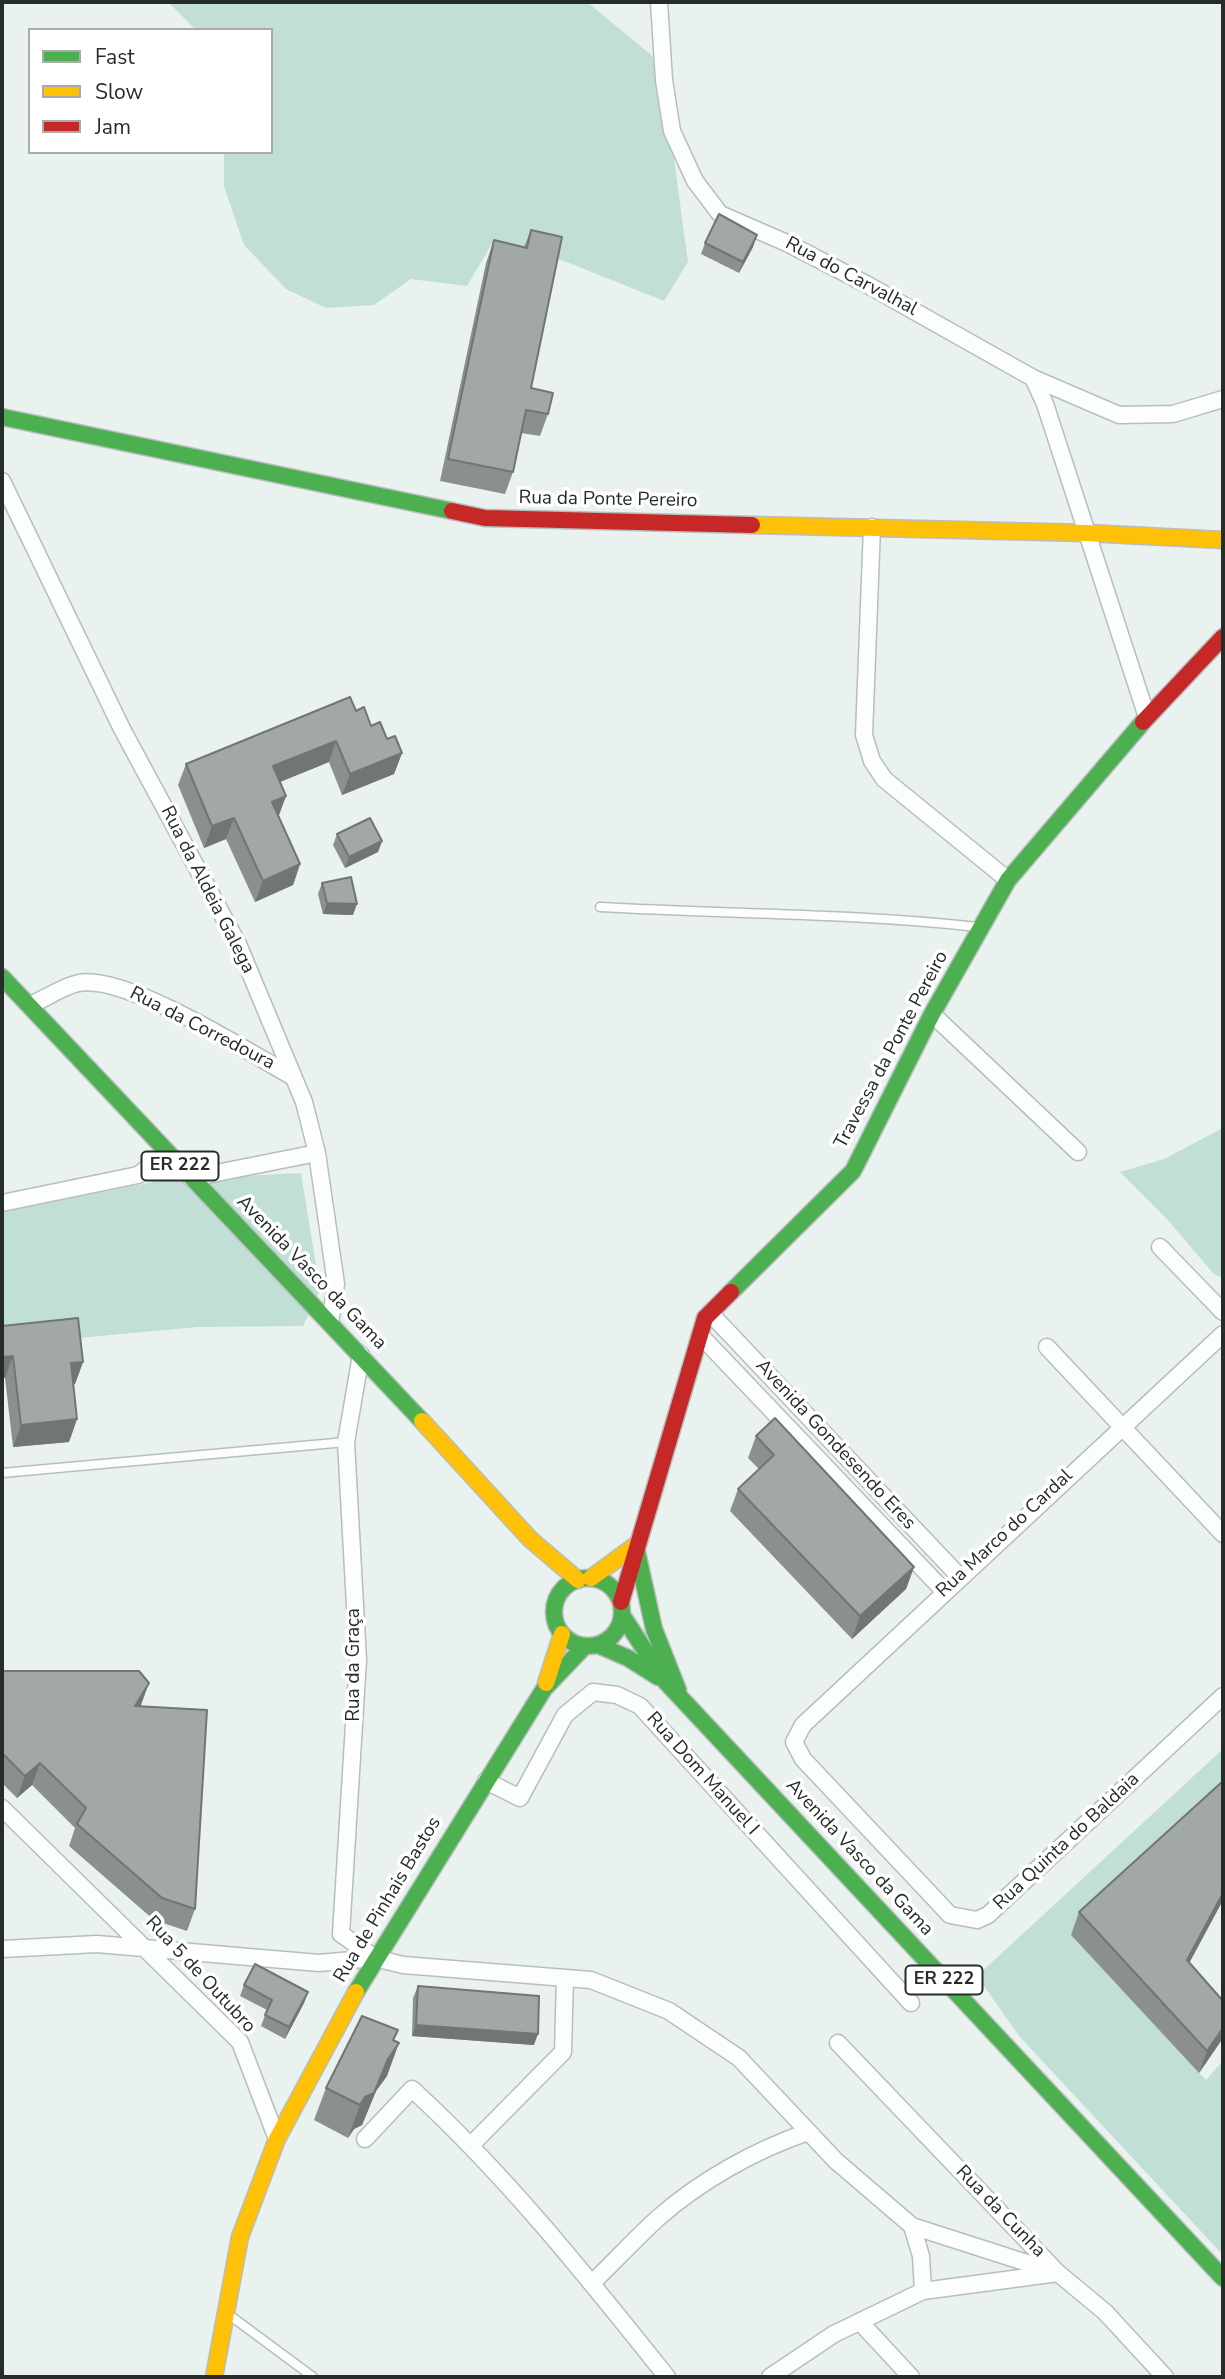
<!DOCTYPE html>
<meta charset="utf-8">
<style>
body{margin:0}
#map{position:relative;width:1225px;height:2379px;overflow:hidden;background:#eaf2f0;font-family:"Nunito Sans",sans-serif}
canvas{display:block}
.frame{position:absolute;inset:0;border:4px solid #262c2a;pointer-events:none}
.legend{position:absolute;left:28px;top:28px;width:245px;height:126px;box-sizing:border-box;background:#fff;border:2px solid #a8abaa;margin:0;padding:9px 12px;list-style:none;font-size:21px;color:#262c2a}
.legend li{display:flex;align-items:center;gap:14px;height:35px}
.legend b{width:35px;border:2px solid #a8abaa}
</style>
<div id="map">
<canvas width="1225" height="2379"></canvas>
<div class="frame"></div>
<ul class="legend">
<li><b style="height:9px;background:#4caf50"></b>Fast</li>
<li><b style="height:9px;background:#ffc107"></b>Slow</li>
<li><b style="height:9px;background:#c62828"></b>Jam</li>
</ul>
</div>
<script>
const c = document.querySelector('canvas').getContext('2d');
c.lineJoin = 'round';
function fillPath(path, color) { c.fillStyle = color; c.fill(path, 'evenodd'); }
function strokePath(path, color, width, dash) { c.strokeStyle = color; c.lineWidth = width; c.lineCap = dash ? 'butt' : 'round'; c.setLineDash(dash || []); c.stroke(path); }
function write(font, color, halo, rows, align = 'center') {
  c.font = font + ' "Nunito Sans",sans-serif'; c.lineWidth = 7; c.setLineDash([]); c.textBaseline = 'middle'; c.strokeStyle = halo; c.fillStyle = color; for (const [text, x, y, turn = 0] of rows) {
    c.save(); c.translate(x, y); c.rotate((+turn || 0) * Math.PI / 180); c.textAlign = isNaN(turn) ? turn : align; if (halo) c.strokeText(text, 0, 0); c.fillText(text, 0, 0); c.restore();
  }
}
fillPath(new Path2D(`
 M 168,2 L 587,2 L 661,63 L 688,262 L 664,301 L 554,257 L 493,242 L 467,286 L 411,279 L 374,305 L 326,308 L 286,289 L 244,245 L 224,186 L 224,152 L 271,152 L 271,30 L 196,30 Z
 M 1223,1128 L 1223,1279 L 1213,1273 L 1167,1219 L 1120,1172 L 1164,1159 Z
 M 301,1173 L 320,1290 L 303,1326 L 198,1327 L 2,1345 L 2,1212 L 163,1180 Z
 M 1223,1749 L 1223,1796 L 1071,1935 L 1206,2080 L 1223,2061 L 1223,2255 L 1019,2036 L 977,1976 Z`), '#c1dfd6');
const lane = new Path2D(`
 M 600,907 C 725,914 852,913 977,927
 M 2,1473 L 346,1442
 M 228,2314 L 313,2377`);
const street = new Path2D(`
 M 659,2 L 664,80 L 672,131 L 695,181 L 720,214 L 789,244 L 866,284 L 1033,378 L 1119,415 L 1173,414 L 1223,399
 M 1033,378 L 1045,404 L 1147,717
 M 2,481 L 122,729 L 238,944 L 304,1102 L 317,1153 L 336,1284 L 330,1323
 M 872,527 L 864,735 L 872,761 L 884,779 L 1008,880
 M 30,1005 C 45,999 63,986 79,983 C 126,974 249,1052 293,1077
 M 932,1014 L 1078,1152
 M 191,1178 L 317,1153
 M 2,1203 L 138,1175 L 168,1153
 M 1160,1247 L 1223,1312
 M 710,1313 L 959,1576
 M 1223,1334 L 803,1725 L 794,1742 L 803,1759 L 950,1915 L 977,1920 L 988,1915 L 1223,1696
 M 700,1335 L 944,1591
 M 1047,1347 L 1223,1534
 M 361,1355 L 346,1442 L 358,1660 L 341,1934 L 375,1958 L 403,1965 L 591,1980 L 669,2011 L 739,2058 L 836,2161 L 912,2226 L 921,2256 L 923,2291
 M 486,1781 L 520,1798 L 565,1715 L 593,1692 L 617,1695 L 640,1706 L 911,2003
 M 2,1808 L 240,2042 L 277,2139
 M 2,1949 L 97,1944 L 319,1963 L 375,1958
 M 838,2043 L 1058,2273 L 1105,2312 L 1165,2377
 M 365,2139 L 412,2089 C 507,2176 587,2277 667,2377
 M 472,2144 L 563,2052 L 565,1978
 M 912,2226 L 1052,2271
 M 592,2283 C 614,2262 635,2239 658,2218 C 700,2181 755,2150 808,2132
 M 860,2322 L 911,2377
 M 770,2377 L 834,2334 L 923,2291 L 1058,2273`);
const fast = new Path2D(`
 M 2,417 L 452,511
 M 2,977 L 422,1421
 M 731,1292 L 853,1171 L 932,1014 L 1008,880 L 1143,722
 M 637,1552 L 654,1629 L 678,1690
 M554 1612a34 34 0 1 1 68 0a34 34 0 1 1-68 0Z
 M 622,1615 L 665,1681 L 1223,2278
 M 598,1645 L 628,1658 L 658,1677
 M 356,1992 L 544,1689 L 585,1646`);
const slow = new Path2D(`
 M 752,525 L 1087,533 L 1223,540
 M 422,1421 L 530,1539 L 578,1580
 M 591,1578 L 636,1545
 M 546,1683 L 562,1634
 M 214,2377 L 240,2237 L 277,2139 L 356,1992`);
const jam = new Path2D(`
 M 452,511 L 485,518 L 752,525
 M 1143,722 L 1223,637
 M 621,1602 L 705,1318 L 731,1292`);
strokePath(lane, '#b7bebc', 11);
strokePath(street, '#b7bebc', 19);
strokePath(fast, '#b7bebc', 19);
strokePath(slow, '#b7bebc', 19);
strokePath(jam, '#b7bebc', 19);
strokePath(lane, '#fcfdfd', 8);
strokePath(street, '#fcfdfd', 16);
strokePath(fast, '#4caf50', 16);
strokePath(slow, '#ffc107', 16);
strokePath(jam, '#c62828', 16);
fillPath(new Path2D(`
 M 531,230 L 531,388 L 548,414 L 540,436 L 521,433 L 513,472 L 505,494 L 440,481 L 486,263 L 494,240 L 524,247 Z
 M 705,243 L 753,247 L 739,273 L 701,254 Z
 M 356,711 L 402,753 L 394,774 L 342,795 L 329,762 L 280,782 L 286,796 L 278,816 L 300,864 L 293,885 L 255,902 L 226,839 L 204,848 L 178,785 L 186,764 Z
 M 337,834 L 382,841 L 378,852 L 345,868 L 333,845 Z
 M 322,883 L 353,915 L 323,914 L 318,894 Z
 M 2,1326 L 83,1362 L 75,1384 L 73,1384 L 77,1419 L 69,1442 L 13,1447 L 5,1378 L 2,1378 Z
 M 756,1436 L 914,1567 L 906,1589 L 852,1639 L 730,1511 L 738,1489 L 759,1469 L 748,1458 Z
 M 2,1671 L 140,1706 L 195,1909 L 187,1931 L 154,1920 L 69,1846 L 75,1828 L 32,1785 L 17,1798 L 2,1783 Z
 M 1223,1781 L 1223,1900 L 1189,1963 L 1223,2001 L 1223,2038 L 1199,2073 L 1071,1935 L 1079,1912 Z
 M 244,1985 L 308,1992 L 304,2003 L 285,2039 L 261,2026 L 267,2010 L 240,1996 Z
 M 418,1986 L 534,2045 L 412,2036 L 413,1998 Z
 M 394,2040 L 387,2076 L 376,2091 L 362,2125 L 354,2129 L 348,2138 L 314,2120 L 326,2088 Z`), '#8b908f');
fillPath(new Path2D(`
 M 757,235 L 753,247 L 739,273 L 743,262 Z
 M 336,741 L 329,762 L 265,788 L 273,766 Z
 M 402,753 L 394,774 L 342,795 L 350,774 Z
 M 286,796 L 278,818 L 272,802 Z
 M 234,818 L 226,839 L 204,848 L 212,826 Z
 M 382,841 L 378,852 L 345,868 L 349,857 Z
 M 300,864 L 293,885 L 255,902 L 263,881 Z
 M 327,903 L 357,904 L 353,915 L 323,914 Z
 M 13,1356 L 5,1378 L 2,1378 L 2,1357 Z
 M 83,1362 L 75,1384 L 63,1385 L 71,1363 Z
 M 77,1419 L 69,1442 L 13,1447 L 21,1425 Z
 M 914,1567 L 906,1589 L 852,1639 L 860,1616 Z
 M 149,1683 L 141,1705 L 127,1728 L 135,1706 Z
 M 40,1763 L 32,1785 L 17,1798 L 25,1776 Z
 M 1223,1893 L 1223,1900 L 1179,1982 L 1187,1960 Z
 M 308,1992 L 304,2003 L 285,2039 L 289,2027 Z
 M 416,2025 L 538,2034 L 534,2045 L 412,2036 Z
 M 1223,2028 L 1223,2038 L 1199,2073 L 1207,2051 Z
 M 399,2043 L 387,2076 L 376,2091 L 362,2125 L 354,2129 L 348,2138 L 360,2105 Z`), '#717674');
const building = new Path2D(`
 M 719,214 L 757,235 L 743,262 L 705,243 Z
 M 531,230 L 562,237 L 531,388 L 553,393 L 548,414 L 526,410 L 513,472 L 448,459 L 494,240 L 527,248 Z
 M 350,697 L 356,711 L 364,707 L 371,726 L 380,722 L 387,739 L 395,736 L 402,753 L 350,774 L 336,741 L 273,766 L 286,796 L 272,802 L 300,864 L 263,881 L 234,818 L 212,826 L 186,764 Z
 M 370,818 L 382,841 L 349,857 L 337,834 Z
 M 351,877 L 357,904 L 327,903 L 322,883 Z
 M 78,1318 L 83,1362 L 71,1363 L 77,1419 L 21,1425 L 13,1356 L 2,1357 L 2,1326 Z
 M 775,1418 L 914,1567 L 860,1616 L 738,1489 L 774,1455 L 756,1436 Z
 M 2,1671 L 139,1671 L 149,1683 L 135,1706 L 207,1710 L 195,1909 L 162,1898 L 77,1824 L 86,1808 L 40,1763 L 25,1776 L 2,1753 Z
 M 1223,1781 L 1223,1893 L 1187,1960 L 1223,2001 L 1223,2028 L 1207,2051 L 1079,1912 Z
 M 255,1964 L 308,1992 L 289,2027 L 265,2015 L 272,2000 L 244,1985 Z
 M 418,1986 L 539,1996 L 538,2034 L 416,2025 Z
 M 362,2016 L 398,2030 L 393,2040 L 399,2043 L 388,2059 L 374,2093 L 365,2097 L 360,2105 L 326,2088 Z`);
fillPath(building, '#a2a8a6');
strokePath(building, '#717674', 2);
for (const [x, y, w] of [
 [180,1166,77],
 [944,1980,77]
]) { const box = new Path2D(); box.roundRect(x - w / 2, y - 14.5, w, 29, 5); c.fillStyle = '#fff'; c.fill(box); strokePath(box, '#262c2a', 2); }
write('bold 18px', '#262c2a', null, [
 ["ER 222",180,1166],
 ["ER 222",944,1980]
]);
write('19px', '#262c2a', '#fff', [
 ["Rua do Carvalhal",851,277,28],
 ["Rua da Ponte Pereiro",608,500,1],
 ["Rua da Aldeia Galega",207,890,63],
 ["Rua da Corredoura",202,1029,27],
 ["Travessa da Ponte Pereiro",892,1050,-62],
 ["Avenida Vasco da Gama",311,1273,46],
 ["Avenida Gondesendo Eres",835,1445,47],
 ["Rua Marco do Cardal",1005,1534,-43],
 ["Rua da Graça",354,1665,-90],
 ["Rua Dom Manuel I",702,1774,48],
 ["Rua Quinta do Baldaia",1067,1842,-43],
 ["Avenida Vasco da Gama",859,1858,47],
 ["Rua de Pinhais Bastos",388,1900,-59],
 ["Rua 5 de Outubro",200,1975,47],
 ["Rua da Cunha",1000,2212,46]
]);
</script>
